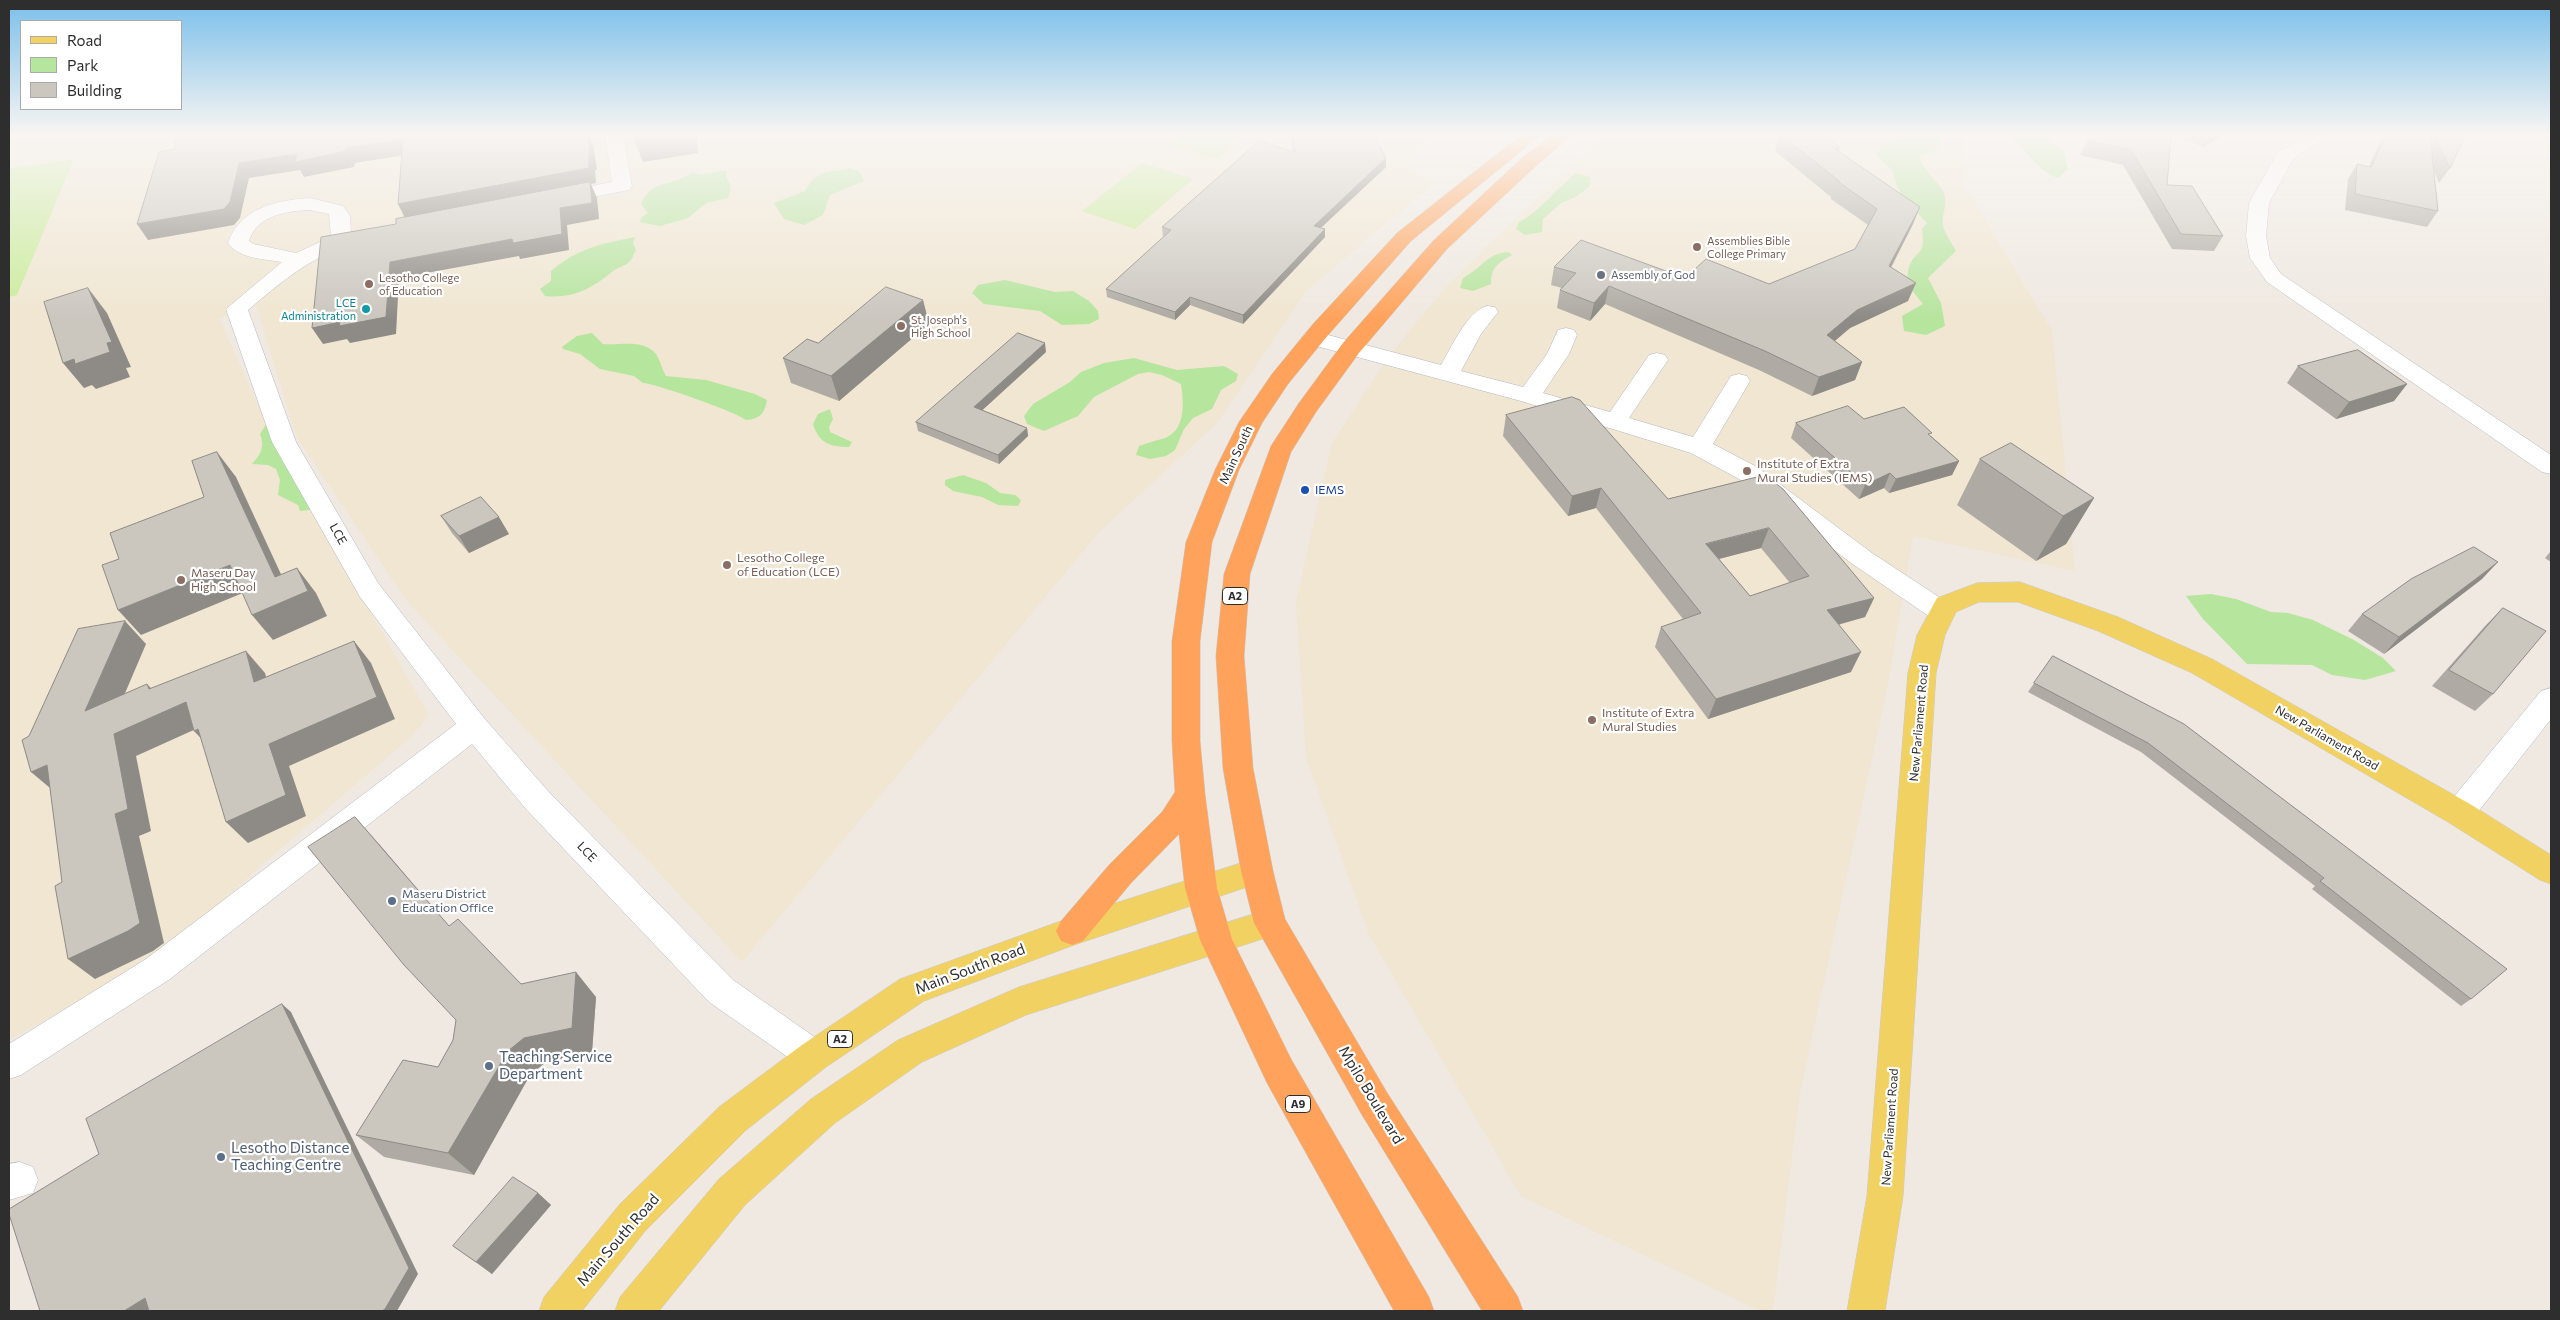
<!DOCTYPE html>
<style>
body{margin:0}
#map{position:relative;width:2560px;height:1320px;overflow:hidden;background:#efe9e1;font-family:Commissioner,sans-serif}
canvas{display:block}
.frame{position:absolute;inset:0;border:10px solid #2e2e2e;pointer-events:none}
.legend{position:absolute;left:20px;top:20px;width:162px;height:90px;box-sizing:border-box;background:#fff;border:1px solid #ababab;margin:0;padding:6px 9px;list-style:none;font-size:15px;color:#2e2e2e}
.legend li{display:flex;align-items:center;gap:10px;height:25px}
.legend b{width:25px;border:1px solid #ababab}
</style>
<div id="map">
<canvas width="2560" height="1320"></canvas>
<div class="frame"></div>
<ul class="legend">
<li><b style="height:6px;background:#f2d163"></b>Road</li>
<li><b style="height:14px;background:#b6e59e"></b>Park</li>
<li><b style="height:14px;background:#cbc7bf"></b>Building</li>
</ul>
</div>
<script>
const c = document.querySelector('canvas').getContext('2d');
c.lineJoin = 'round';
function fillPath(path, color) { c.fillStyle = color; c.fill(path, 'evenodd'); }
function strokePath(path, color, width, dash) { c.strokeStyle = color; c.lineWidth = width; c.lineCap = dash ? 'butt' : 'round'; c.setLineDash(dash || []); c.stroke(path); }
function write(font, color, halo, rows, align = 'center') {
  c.font = font + ' Commissioner,sans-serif'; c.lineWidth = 4.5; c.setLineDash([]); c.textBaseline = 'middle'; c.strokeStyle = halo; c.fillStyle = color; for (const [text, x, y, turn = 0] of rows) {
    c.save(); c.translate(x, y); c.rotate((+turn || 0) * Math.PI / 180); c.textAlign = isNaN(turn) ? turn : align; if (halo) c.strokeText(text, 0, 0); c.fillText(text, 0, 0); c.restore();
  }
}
fillPath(new Path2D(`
 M 9,135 L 1431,135 L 1405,167 L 1433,184 L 1306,291 L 1217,423 L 1100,531 L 742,962 L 406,600 L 297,438 L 256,305 L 219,318 L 276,445 L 429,715 L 411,737 L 264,863 L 160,957 L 9,1040 Z
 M 1607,135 L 1964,135 L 1964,184 L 2052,331 L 2075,571 L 1913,536 L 1888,684 L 1800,1093 L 1773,1311 L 1760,1311 L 1521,1196 L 1369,935 L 1306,757 L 1296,601 L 1332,443 L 1389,356 L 1443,290 L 1501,232 Z`), '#f0e6d1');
fillPath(new Path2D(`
 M 1902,135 L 1940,135 L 1941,143 L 1936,150 L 1919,155 C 1922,170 1935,178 1943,191 C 1949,203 1941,214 1943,226 C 1945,234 1952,244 1956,251 L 1928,278 L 1941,303 L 1945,326 L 1926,335 L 1904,331 L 1902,316 L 1923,304 L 1907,284 C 1908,279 1907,272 1909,267 C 1916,248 1926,258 1922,229 L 1927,223 C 1913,208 1895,192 1893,171 L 1876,155 L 1882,146 Z
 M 2007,135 L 2045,135 L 2064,152 L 2068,169 L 2058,178 C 2036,171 2026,147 2007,135 Z
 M 851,168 L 860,172 L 864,181 L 830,195 L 823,215 L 804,225 L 784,219 L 774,203 L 805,191 L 812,180 L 822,173 Z
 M 720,171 L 727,171 L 726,177 C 732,185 731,189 728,198 L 706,203 L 688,218 L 660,226 L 640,222 L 642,217 L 648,213 L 641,204 C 651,179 674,187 693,172 L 701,175 Z
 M 1576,173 L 1590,177 L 1590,186 L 1576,197 L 1561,203 L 1543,219 L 1542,232 L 1525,235 L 1516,229 L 1519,222 C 1536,215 1559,186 1576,173 Z
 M 635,237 L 633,243 L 636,250 C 634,253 633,257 631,260 C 627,266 617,267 612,272 C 591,289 572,299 545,296 L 540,289 L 551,281 L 551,271 C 578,248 601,244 635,237 Z
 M 1508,252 L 1512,255 C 1498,263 1491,267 1491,284 L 1473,291 L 1460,288 L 1463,278 C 1482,268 1486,254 1508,252 Z
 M 1005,280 L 1055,292 L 1073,291 L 1089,301 L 1098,311 L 1099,319 L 1089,324 L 1062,325 L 1040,311 L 984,304 L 972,293 L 978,285 Z
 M 592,333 L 603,344 C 621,346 642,338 656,354 C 660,360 662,369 666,376 L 706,380 L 755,394 L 767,400 C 765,413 760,419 746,420 C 739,413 654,383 643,383 L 634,376 L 600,369 L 580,354 L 563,349 L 562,347 L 577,336 Z
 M 1134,358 L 1177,370 L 1224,366 L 1238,374 L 1236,381 L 1221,390 L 1212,409 L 1193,418 L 1184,429 L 1175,450 L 1166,456 L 1150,459 L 1136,455 L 1139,446 C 1147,443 1154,441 1162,439 C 1186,432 1184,405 1181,384 L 1162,375 L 1149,372 L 1138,374 L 1094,397 L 1078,416 L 1044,431 L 1027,424 L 1024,416 L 1033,404 L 1070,382 L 1081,372 L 1104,363 Z
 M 830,409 L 833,419 L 829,427 L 830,432 L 852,442 L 849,447 C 830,447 819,443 813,424 L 818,414 Z
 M 267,423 L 311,506 L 310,510 L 300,511 L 298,505 L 278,495 L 280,480 L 276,469 L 268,465 L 252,464 C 261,454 265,447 260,434 Z
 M 963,475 L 986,483 L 1000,493 L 1015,495 L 1021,500 L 1018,506 L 998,505 L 982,497 L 953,491 L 945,485 L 945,480 Z
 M 2211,594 L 2236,599 L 2271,612 L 2288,613 L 2313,620 L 2354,640 L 2383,658 L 2396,671 L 2365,680 L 2332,675 L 2312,665 L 2247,664 L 2203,619 L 2186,596 Z`), '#b6e59e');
fillPath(new Path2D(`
 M 1176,135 L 1244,135 L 1216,159 L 1165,143 Z
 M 74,159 L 17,295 L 9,297 L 9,169 Z
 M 1142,163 L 1193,179 L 1135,229 L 1082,211 Z`), '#c9ec9a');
const minor = new Path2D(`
 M 605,135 L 623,135 L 632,186 L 629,190 L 558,204 L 551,202 L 548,198 L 551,194 L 612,182 Z
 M 2308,135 L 2329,135 L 2293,159 L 2269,203 L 2266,236 L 2270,258 L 2281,274 L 2551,455 L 2551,474 L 2542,472 L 2267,282 L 2250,258 L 2246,236 L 2249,203 L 2278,152 Z
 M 310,198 L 343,206 L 350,216 L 351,232 L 361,233 L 364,237 L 361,241 C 316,253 283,280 248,310 L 296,442 L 378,583 L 484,718 L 548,791 L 733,980 L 826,1045 L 831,1056 L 826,1067 L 814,1072 L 802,1067 L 709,1002 L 526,809 L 472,744 L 170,979 L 21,1075 L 9,1079 L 9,1044 L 146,959 L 456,724 L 360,597 L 272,442 L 226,309 L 282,262 C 265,259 239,259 228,243 C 240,208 276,200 310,198 ZM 310,210 L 329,214 L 331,237 L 296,253 L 253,244 L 249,241 C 257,215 287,211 310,210 Z
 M 1487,306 L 1495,307 L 1498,312 L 1481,334 L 1461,371 L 1523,387 L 1547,354 L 1558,330 L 1566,328 L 1574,330 L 1577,335 L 1569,354 L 1543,393 L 1610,412 L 1649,355 L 1657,353 L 1665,355 L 1668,360 L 1629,418 L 1693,437 L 1731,376 L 1739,374 L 1747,376 L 1750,381 L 1713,444 L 1757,467 L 1872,553 L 1951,605 L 1955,612 L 1951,619 L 1942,622 L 1933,619 L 1854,565 L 1739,479 L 1691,453 L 1521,401 L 1305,343 L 1302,338 L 1305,333 L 1313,331 L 1441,365 C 1451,348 1468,310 1487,306 Z
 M 2551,688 L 2551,719 L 2470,822 L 2459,825 L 2448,822 L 2444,813 L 2448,804 L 2541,691 Z
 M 20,1162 L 33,1167 L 38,1180 L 33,1193 L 9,1200 L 9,1164 Z`);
const major = new Path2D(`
 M 2020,582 L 2118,617 L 2212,659 L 2470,804 L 2551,855 L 2551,884 L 2540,880 L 2448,822 L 2192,673 L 2098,631 L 2018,602 L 1979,602 L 1956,612 L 1945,635 L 1936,673 L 1903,1196 L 1885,1311 L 1847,1311 L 1867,1196 L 1908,673 L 1917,635 L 1937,598 L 1977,583 Z
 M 1257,858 L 1268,862 L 1273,871 L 1268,880 L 1074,945 L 924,1001 L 826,1067 L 745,1131 L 646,1230 L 582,1311 L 539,1311 L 544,1297 L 620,1204 L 719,1107 L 802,1045 L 900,979 L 1072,917 Z
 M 1270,909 L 1281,913 L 1286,923 L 1281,933 L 1026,1015 L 922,1062 L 835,1123 L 745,1205 L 659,1311 L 615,1311 L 620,1297 L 719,1179 L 811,1099 L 898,1040 L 1019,987 Z`);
const highway = new Path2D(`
 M 1521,135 L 1541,135 L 1411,241 L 1329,334 L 1288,384 L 1262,423 L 1239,470 L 1212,542 L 1200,641 L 1200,741 L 1205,794 L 1217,888 L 1232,939 L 1291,1059 L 1429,1297 L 1434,1311 L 1394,1311 L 1267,1083 L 1200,940 L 1185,888 L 1179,834 L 1131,883 L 1083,941 L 1072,945 L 1061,941 L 1056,931 L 1061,921 L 1109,865 L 1162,812 L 1175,792 L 1172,741 L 1172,641 L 1186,542 L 1215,470 L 1239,422 L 1272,374 L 1313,324 L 1397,233 Z
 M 1553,135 L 1573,135 L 1538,164 L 1447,249 L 1359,353 L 1316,412 L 1291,452 L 1250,574 L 1244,656 L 1253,768 L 1273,871 L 1285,919 L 1386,1091 L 1518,1297 L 1523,1311 L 1482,1311 L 1362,1115 L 1254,923 L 1241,871 L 1223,768 L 1216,656 L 1224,574 L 1271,446 L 1299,403 L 1343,343 L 1433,241 L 1524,156 Z`);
strokePath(minor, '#b4b7c1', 1);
strokePath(major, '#c9c9c9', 1);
strokePath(highway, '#c9c9c9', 1);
fillPath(minor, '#fff');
fillPath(major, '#f2d163');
fillPath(highway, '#ffa35c');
fillPath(new Path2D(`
 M 1290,135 L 1374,135 L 1386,158 L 1386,167 L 1321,228 L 1325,229 L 1325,237 L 1243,324 L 1190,305 L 1175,320 L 1107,297 L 1106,289 L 1164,236 L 1163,236 L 1162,227 L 1293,151 Z
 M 1780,135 L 1824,135 L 1840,147 L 1839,151 L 1913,224 L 1891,268 L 1908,301 L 1850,328 L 1835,341 L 1862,362 L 1855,380 L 1812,396 L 1759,370 L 1605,304 L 1590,321 L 1557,308 L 1560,290 L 1562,288 L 1551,285 L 1554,267 L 1685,278 L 1769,284 L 1855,249 L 1868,225 L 1831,199 L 1831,197 L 1775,151 Z
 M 2171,135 L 2167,185 L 2223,236 L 2214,251 L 2172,249 L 2123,165 L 2080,155 L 2087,141 Z
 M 2173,135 L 2223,135 L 2203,147 Z
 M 2383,135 L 2466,135 L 2450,168 L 2439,183 L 2434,171 L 2438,211 L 2427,227 L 2345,210 L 2348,179 L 2357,164 L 2369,166 Z
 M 923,300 L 929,324 L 839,401 L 791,383 L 783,358 Z
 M 1046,352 L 982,410 L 1027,428 L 1028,436 L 999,464 L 918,431 L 916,422 Z
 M 2298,366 L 2407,384 L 2394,401 L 2336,419 L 2287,383 Z
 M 1506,415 L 1668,499 L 1765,475 L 1874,598 L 1865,617 L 1838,625 L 1851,672 L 1708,719 L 1655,647 L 1661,627 L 1683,619 L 1596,508 L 1568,516 L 1503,436 ZM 1761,548 L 1790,583 L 1750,596 L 1719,559 Z
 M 1864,419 L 1931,436 L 1959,461 L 1952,475 L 1889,493 L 1884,488 L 1859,499 L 1791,438 L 1796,423 Z
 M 1980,459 L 2094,498 L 2066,544 L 2036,561 L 1957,505 Z
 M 441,516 L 509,534 L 469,553 L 452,533 Z
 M 2551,551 L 2551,562 L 2545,558 Z
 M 2482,579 L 2384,654 L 2348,631 L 2362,614 Z
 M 2503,608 L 2493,694 L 2475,711 L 2432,686 L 2486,625 Z
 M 2053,656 L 2471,999 L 2461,1006 L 2312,889 L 2315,886 L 2141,752 L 2028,692 Z
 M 379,844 L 449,926 L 521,984 L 596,997 L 592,1052 L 546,1062 L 530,1075 L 474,1175 L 384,1157 L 356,1135 L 438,1067 L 453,1040 L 456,1020 Z
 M 538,1193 L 551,1205 L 492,1274 L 453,1246 Z`), '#afaba4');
fillPath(new Path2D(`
 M 588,135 L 589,135 L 593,144 L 597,170 L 595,170 L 596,183 L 591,184 L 597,198 L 599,219 L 567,225 L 569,250 L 520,259 L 519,256 L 399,278 L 396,334 L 350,343 L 347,339 L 323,344 L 312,328 L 390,262 L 512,239 L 562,234 L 406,220 L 398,204 Z
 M 657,135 L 696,135 L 698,153 L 643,162 L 634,138 Z
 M 2210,135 L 2223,135 L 2203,147 Z
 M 403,139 L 411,154 L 355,163 L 354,167 L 304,177 L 300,170 L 249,178 L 240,218 L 234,225 L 148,240 L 137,224 L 239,163 L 297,154 L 346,148 Z
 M 1386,158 L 1386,167 L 1314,234 L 1314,226 Z
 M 1920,207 L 1913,224 L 1882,284 L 1889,266 Z
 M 1325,229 L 1325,237 L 1243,324 L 1243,315 Z
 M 1916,283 L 1908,301 L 1850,328 L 1820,353 L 1827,335 L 1857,310 Z
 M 1609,286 L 1605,304 L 1590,321 L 1594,303 Z
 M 88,288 L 107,313 L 131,367 L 126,368 L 130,377 L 96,389 L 92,385 L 84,388 L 63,363 L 74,359 L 107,343 Z
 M 1190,297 L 1190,305 L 1175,320 L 1175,312 Z
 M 923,300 L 929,324 L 839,401 L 831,376 Z
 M 1045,343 L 1046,352 L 976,416 L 974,407 Z
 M 1862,362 L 1855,380 L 1812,396 L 1819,377 Z
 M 2407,384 L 2394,401 L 2336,419 L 2349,402 Z
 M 1027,428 L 1028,436 L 999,464 L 998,455 Z
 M 217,452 L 236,477 L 292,598 L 297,568 L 316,593 L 327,616 L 273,640 L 252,615 L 275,577 Z
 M 1959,461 L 1952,475 L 1889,493 L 1896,479 Z
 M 1890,473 L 1884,488 L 1859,499 L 1865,485 Z
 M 1601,488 L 1596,508 L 1568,516 L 1572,496 Z
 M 2094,498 L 2066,544 L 2036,561 L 2063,516 Z
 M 499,517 L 509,534 L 469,553 L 459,536 Z
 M 1769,528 L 1761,548 L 1699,564 L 1706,544 Z
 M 2498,562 L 2482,579 L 2384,654 L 2399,637 Z
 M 230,565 L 250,590 L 141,635 L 118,610 Z
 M 1874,598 L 1865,617 L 1818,630 L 1827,610 Z
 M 125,621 L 146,644 L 108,733 L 85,711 Z
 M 354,641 L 371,663 L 395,719 L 289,766 L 306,816 L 248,843 L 226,822 L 269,744 Z
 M 246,651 L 265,673 L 274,704 L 254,682 Z
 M 1861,652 L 1851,672 L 1708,719 L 1716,699 Z
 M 147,684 L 168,706 L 186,702 L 207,724 L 136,756 L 151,831 L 139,836 L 164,943 L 153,951 L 95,979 L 68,959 L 115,814 L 114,734 L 149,689 Z
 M 198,729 L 215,753 L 194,731 Z
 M 47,765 L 56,793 L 31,772 Z
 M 355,817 L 379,844 L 471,952 L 449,926 Z
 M 576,972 L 596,997 L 592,1052 L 546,1062 L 530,1075 L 474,1175 L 448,1153 L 508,1051 Z
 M 282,1004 L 291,1012 L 418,1274 L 397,1311 L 382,1311 Z
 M 538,1193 L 551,1205 L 492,1274 L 476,1262 Z
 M 145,1298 L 157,1304 L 146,1311 L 124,1311 Z`), '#8e8b86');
const building = new Path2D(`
 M 177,135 L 588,135 L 590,154 L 589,154 L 589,168 L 398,204 L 403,139 L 346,148 L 346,151 L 295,162 L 297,154 L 239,163 L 230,202 L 224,209 L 137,224 L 159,152 L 174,149 Z
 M 634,135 L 657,135 L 634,138 Z
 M 1292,135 L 1374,135 L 1386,158 L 1314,226 L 1325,229 L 1243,315 L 1190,297 L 1175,312 L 1106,289 L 1171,230 L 1162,227 L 1259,141 L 1295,152 Z
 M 1781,135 L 1824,135 L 1840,147 L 1835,149 L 1920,207 L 1889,266 L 1916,283 L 1857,310 L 1827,335 L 1862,362 L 1819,377 L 1765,351 L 1609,286 L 1594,303 L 1560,290 L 1576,273 L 1554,267 L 1581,240 L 1685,278 L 1706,259 L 1769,284 L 1855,249 L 1877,209 L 1837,181 L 1839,181 Z
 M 2092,135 L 2171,135 L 2167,185 L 2192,186 L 2223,236 L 2181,234 L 2131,150 L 2087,141 Z
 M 2386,135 L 2430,135 L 2438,211 L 2355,194 L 2357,164 L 2371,167 Z
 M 2435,135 L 2466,135 L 2450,168 Z
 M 590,182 L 592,203 L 560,208 L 562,234 L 513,243 L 512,239 L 390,262 L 386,317 L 339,326 L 340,322 L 312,328 L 321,237 L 396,224 L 396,219 Z
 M 886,287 L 923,300 L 831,376 L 783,358 L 807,339 L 818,343 Z
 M 88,288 L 112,342 L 107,343 L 110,352 L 75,364 L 74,359 L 63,363 L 44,302 Z
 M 1018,333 L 1045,343 L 974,407 L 1027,428 L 998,455 L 916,422 Z
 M 2358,350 L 2407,384 L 2349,402 L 2298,366 Z
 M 1572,397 L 1580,400 L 1668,499 L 1765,475 L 1783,489 L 1874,598 L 1827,610 L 1861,652 L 1716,699 L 1661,627 L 1701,613 L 1601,488 L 1572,496 L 1506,415 ZM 1769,528 L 1809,576 L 1750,596 L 1706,544 Z
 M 1848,406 L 1864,419 L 1904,407 L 1932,433 L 1928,434 L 1959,461 L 1896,479 L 1890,473 L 1865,485 L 1796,423 Z
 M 2011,443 L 2094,498 L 2063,516 L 1980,459 Z
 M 217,452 L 275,577 L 297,568 L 308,591 L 252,615 L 230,565 L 118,610 L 102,565 L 119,559 L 110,533 L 204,497 L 192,461 Z
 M 481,497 L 499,517 L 459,536 L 441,516 Z
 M 2474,547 L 2498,562 L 2399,637 L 2362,614 L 2411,579 Z
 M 2503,608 L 2546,631 L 2493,694 L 2449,670 Z
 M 125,621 L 85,711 L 147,684 L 149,689 L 246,651 L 254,682 L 354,641 L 377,697 L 269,744 L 286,795 L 226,822 L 198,729 L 194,731 L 186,702 L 114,734 L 128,809 L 115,814 L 140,923 L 128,931 L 68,959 L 55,886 L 62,882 L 47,765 L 31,772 L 22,740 L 29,736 L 78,629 Z
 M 2053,656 L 2184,724 L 2507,969 L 2471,999 L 2320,881 L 2324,878 L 2148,743 L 2034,683 Z
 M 355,817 L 449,926 L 458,919 L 521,984 L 576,972 L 572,1028 L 524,1038 L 508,1051 L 448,1153 L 356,1135 L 403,1060 L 438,1067 L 453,1040 L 456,1020 L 404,965 L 308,847 Z
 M 282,1004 L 409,1268 L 385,1309 L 382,1311 L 149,1311 L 145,1298 L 124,1311 L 40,1311 L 9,1214 L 9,1209 L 99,1154 L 86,1119 Z
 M 513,1177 L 538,1193 L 476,1262 L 453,1246 Z`);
fillPath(building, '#cbc7bf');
strokePath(building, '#8e8b86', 1);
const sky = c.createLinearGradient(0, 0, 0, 319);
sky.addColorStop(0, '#7abfeb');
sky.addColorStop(0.42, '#f8f5f2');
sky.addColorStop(1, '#f8f5f200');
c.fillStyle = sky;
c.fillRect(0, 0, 2560, 319);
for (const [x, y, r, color] of [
 [1697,247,5,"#8d6e63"],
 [1601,275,5,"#6b7280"],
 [369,284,5,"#8d6e63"],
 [366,309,5,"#0f9aa8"],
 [901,326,5,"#8d6e63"],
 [1747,471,5,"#8d6e63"],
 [1305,490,5,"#1a4fb4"],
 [727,565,5,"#8d6e63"],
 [181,580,5,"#8d6e63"],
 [1592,720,5,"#8d6e63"],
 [392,901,5,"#5c6f8a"],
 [489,1066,5,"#5c6f8a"],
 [221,1157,5,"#5c6f8a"]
]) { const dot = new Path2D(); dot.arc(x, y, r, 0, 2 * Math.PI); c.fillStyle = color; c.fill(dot); strokePath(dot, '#fff', 2); }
write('11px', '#785e54', '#fff', [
 ["Assemblies Bible",1707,241],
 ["College Primary",1707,254],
 ["Lesotho College",379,278],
 ["of Education",379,291],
 ["St. Joseph's",911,320],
 ["High School",911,333]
], 'left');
write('11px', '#5b616d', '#fff', [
 ["Assembly of God",1611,275]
], 'left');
write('11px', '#0d838f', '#fff', [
 ["LCE",356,303],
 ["Administration",356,316]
], 'right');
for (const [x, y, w] of [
 [1235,596,25],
 [840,1039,25],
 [1298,1104,25]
]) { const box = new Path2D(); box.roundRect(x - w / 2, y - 8.5, w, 17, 4); c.fillStyle = '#fff'; c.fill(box); strokePath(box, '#2e2e2e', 1); }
write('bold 11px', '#2e2e2e', null, [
 ["A2",1235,596],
 ["A2",840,1039],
 ["A9",1298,1104]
]);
write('12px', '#2e2e2e', '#fff', [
 ["Main South",1236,455,-65],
 ["LCE",338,534,61],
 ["New Parliament Road",1919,723,-85],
 ["New Parliament Road",2327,738,30],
 ["LCE",587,852,46],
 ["New Parliament Road",1890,1127,-86]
]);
write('12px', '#785e54', '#fff', [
 ["Institute of Extra",1757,464],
 ["Mural Studies (IEMS)",1757,478],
 ["Lesotho College",737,558],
 ["of Education (LCE)",737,572],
 ["Maseru Day",191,573],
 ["High School",191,587],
 ["Institute of Extra",1602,713],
 ["Mural Studies",1602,727]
], 'left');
write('12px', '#164399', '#fff', [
 ["IEMS",1315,490]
], 'left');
write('12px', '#4e5e75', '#fff', [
 ["Maseru District",402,894],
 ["Education Office",402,908]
], 'left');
write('15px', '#2e2e2e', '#fff', [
 ["Main South Road",970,969,-21],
 ["Mpilo Boulevard",1371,1095,59],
 ["Main South Road",618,1240,-49]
]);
write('15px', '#4e5e75', '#fff', [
 ["Teaching Service",499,1057],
 ["Department",499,1074],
 ["Lesotho Distance",231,1148],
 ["Teaching Centre",231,1165]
], 'left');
</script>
